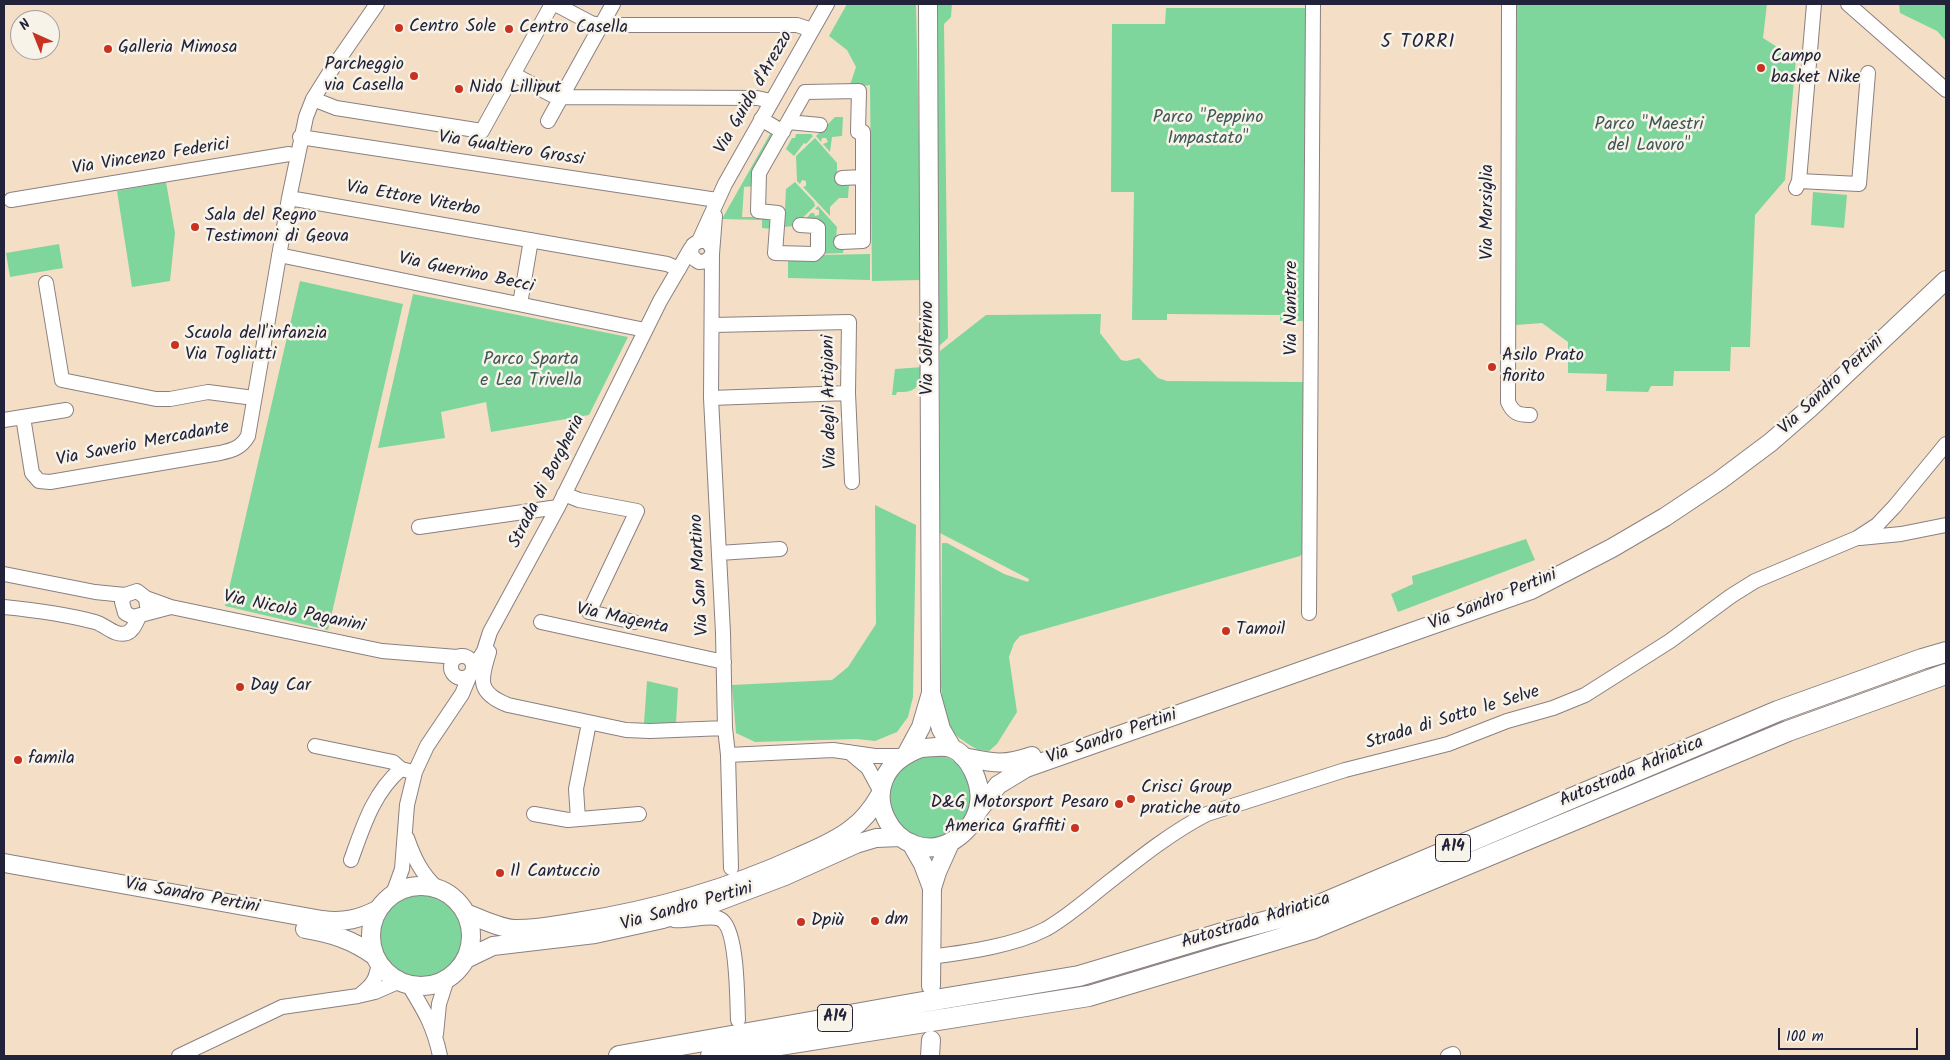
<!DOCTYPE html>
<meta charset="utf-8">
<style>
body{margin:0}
#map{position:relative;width:1950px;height:1060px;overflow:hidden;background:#f4dfc6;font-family:Kalam,sans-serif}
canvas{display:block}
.frame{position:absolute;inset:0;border:5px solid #22223b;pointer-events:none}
.north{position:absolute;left:10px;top:10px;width:50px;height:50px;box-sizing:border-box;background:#f7f3e8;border:1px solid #a29fa3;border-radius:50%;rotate:316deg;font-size:14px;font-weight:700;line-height:20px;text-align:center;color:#22223b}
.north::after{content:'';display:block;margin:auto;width:18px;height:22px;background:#c8321e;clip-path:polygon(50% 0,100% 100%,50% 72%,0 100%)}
.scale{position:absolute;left:1778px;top:1028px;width:140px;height:22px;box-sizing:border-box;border:2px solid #22223b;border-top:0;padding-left:6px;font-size:15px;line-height:18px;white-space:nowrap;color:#22223b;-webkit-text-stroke:4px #f7f3e8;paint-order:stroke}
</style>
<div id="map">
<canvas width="1950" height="1060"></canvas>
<div class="frame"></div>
<div class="north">N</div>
<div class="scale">100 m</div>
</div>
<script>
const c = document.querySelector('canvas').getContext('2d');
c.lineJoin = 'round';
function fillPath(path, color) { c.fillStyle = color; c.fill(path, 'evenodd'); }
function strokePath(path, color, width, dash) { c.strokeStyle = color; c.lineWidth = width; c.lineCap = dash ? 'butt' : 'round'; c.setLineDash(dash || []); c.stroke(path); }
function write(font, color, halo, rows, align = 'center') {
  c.font = font + ' Kalam,sans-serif'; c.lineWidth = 5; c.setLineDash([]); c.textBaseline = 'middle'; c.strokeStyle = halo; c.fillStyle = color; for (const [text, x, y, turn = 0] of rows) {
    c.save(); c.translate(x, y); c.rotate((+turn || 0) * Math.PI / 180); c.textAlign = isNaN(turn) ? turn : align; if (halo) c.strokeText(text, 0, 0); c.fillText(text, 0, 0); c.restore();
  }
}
fillPath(new Path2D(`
 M 847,4 L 916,4 L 922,280 L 872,281 L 870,85 L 849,88 L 856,67 L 847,50 L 829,36 Z
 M 936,4 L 968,4 L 952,4 L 951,17 L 944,24 L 948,338 L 939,346 Z
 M 1517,4 L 1767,4 L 1763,38 L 1796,59 L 1785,180 L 1755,215 L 1750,347 L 1731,347 L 1730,371 L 1674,371 L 1673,386 L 1651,386 L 1648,392 L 1606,391 L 1607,374 L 1568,373 L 1568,342 L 1542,323 L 1516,325 Z
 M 1899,4 L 1946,4 L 1946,41 L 1937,31 L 1900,13 Z
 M 1166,8 L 1306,8 L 1303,321 L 1280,321 L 1280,315 L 1167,314 L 1167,320 L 1132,320 L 1134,192 L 1111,192 L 1112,24 L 1165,24 Z
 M 835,117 L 843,117 L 842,136 L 832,137 L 830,152 L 823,144 L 828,142 L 826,138 L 822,138 L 821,142 L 816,136 Z
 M 770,134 L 772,135 L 771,143 L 755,186 L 744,187 L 742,217 L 766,217 L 772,224 L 771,229 L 762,228 L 762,220 L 722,219 Z
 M 796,134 L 811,134 L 813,136 L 806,144 L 804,143 L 794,156 L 786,149 L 792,138 L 795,138 Z
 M 815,138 L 837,163 L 837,177 L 849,184 L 848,198 L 839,198 L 830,207 L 830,216 L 803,187 L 806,186 L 806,181 L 802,180 L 800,184 L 797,181 L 796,156 Z
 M 166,182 L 175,233 L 170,281 L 132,287 L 117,191 Z
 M 795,182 L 814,202 L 815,206 L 794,226 L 784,227 L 786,189 Z
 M 1813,192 L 1847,195 L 1844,228 L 1811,225 Z
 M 818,206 L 837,227 L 836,238 L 844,247 L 843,253 L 819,254 L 821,231 L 802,223 L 811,213 L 814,213 L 815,216 L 819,215 L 819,210 L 815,209 Z
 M 59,244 L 63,268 L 10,277 L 6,253 Z
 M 870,254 L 870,280 L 788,278 L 788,257 L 819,255 Z
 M 300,281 L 403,304 L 328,630 L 225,606 Z
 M 413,294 L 628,337 L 589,415 L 491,432 L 486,402 L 441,412 L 445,438 L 378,448 Z
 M 1101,314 L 1100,333 L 1121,360 L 1126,361 L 1139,358 L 1158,378 L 1167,381 L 1303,382 L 1302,554 L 1300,556 L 1020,636 L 1014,643 L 1009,657 L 1017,712 L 997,744 L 989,751 L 978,750 L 968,744 L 958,737 L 950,728 L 942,699 L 941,685 L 942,543 L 947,543 L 1004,574 L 1028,582 L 1029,579 L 940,533 L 940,351 L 986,315 Z
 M 923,367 C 920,386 917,393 897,392 L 896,395 L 892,395 L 895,369 Z
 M 875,505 L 916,525 L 913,697 L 908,717 L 897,732 L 875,741 L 857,739 L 755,742 L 736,733 L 732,685 L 832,680 L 848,667 L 876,624 Z
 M 1526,539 L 1535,560 L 1398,612 L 1391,594 L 1413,584 L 1412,576 Z
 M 647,681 L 678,688 L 676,723 L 644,723 Z
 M889 796a42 42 0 1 1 84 0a42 42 0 1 1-84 0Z
 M380 936a42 42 0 1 1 84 0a42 42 0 1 1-84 0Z`), '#7ed69c');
const minor = new Path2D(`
 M 1509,4 L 1508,402 C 1513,413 1518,415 1530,415
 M 1848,4 L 1946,90
 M 559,6 L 591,23 L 601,25 L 797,25 L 812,30
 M 513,74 L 552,95 L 561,97 L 757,98 L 771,101
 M 313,99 L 336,108 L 482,131 L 552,4
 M 761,119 L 783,132
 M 548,121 L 613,4
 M 788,122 L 820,125
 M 300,137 L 717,200
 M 842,178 L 863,177
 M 1799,181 L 1859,184 L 1868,73
 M 1796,188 L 1799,181 L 1814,4
 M 289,198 L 667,264 L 679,269
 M 11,200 L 289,154 L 297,156
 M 800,225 L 815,226 L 818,228 L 818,250 L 814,254 L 775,253 L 778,213 L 758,211 L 759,173 L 805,92 L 859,91 L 858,132 L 863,132 L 863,241 L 841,242
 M 699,241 L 725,184 L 827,4
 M 712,248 L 707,241 L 699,241 L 693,245 C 689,253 692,258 699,262 C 706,262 710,259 712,254 L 715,216
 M 712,254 L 711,398 L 723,633 L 725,728 L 728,755 L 731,868
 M 279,255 L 645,330
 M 46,283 L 62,380 L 156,399 L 170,399 L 208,392 L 254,398
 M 520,304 L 531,240
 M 713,325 L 849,322 L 848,393 L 852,482
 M 711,398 L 848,393
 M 23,417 L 32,473 L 39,481 L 50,482 L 220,453 C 233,450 241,448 248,436 L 289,198 L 306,117 L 313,99 L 330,72 L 377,4
 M 4,420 L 66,410
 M 564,494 L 579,500 L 637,511 L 589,612 L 634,622
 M 419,527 L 558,507
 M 1860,538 L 1901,534 L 1946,525
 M 719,553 L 780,549
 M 4,574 L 95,592 L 125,595
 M 146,598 L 171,607 L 382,651 L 457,657
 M 147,606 L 146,598 L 137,591 L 125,595 L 122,602 L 125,613 L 133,617 L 171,607
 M 4,607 C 35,610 65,614 95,622 C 106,625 115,637 127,633 C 134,630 136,622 140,615
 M 1309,613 L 1313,4
 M 541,622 L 724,662
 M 489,652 C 480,680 477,693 508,705 L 626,730 L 650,731 L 725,728
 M451 667a11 11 0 1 1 22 0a11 11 0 1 1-22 0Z
 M 473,668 L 484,651 L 490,632 L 558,507 L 660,301 L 691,248
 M 315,746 L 393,762 L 401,769 L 409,771
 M 849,752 L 868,768 L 881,792
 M 728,755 L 833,750 L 875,756 L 902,756
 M 534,814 L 568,820 L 639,814
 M 578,819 L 576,789 L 589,723
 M 407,838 C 414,858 421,873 437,888
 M 351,860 C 363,827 373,793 401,769
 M 393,894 L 402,869 L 407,805 L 415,772 L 427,746 L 462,694 L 470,675
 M 674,920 C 687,922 709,914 720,919 C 738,927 737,1001 738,1020
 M 931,957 C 968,952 1013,946 1046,929 C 1067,917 1085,901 1104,886 C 1137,860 1170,833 1207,814 L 1345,770 L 1448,744 L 1507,721 L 1553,708 L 1585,695 L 1670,641 L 1731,596 L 1755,581 L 1857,538 L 1877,525 L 1895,506 L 1946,444
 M 408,984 C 424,1010 434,1026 440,1056
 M 361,994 C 374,984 376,979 379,963
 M 436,1034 L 439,1004 L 447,979
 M 179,1056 L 282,1007 L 358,996 L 375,992 L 400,981
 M 1448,1056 L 1453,1054`);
const major = new Path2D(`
 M 928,4 L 931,693 L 941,729 L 952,748
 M 921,748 C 930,748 943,745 951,748 C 970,755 982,785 979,803 C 977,819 968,831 954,840 C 897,875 840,777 921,748 Z
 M 907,753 L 921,727 L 931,693
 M 963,757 C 994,763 1002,766 1032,756
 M 978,811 L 998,785 L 1026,768 L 1531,590 L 1612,548 L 1665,517 L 1719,481 L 1771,442 L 1810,408 L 1946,280
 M 911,843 L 923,864 L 932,888
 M 4,863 L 322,920 C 344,923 360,919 379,909
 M371 936a50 50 0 1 1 100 0a50 50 0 1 1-100 0Z
 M 466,913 C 481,919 497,927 513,929 C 534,930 556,925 577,922 C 653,910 728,889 798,857 C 816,849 836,841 851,829 C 864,820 872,809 880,795
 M 305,929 C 333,934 351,939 375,956
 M 466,959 L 493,946 L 595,934 L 663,919 L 706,906 L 785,876 L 856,844 L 876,838 L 901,837
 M 931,986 L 932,888 L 937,872 L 950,843
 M 930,1056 L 931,1040`);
const highway = new Path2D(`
 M 619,1056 L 917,1003 L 1079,976 L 1219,934 L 1305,911 L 1778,711 L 1922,659 L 1946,652
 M 711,1056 L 1089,996 L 1312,929 L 1788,731 L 1946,674`);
strokePath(minor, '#8b8080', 16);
strokePath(major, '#8b8080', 20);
strokePath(highway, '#8b8080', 22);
strokePath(minor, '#fff', 14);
strokePath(major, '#fff', 18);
strokePath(highway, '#fff', 20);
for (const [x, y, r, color] of [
 [399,28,5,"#c8321e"],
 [509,29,5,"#c8321e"],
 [108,49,5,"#c8321e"],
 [1761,68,5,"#c8321e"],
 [414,76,5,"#c8321e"],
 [459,89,5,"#c8321e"],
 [195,227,5,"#c8321e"],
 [175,345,5,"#c8321e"],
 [1492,367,5,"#c8321e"],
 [1226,631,5,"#c8321e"],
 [240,687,5,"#c8321e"],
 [18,760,5,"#c8321e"],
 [1131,799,5,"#c8321e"],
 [1119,804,5,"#c8321e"],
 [1075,828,5,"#c8321e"],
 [500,873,5,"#c8321e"],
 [875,921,5,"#c8321e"],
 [801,922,5,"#c8321e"]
]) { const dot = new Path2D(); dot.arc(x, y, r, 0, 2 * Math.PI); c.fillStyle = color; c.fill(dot); strokePath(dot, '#f7f3e8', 2); }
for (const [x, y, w] of [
 [1453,848,35],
 [835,1018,35]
]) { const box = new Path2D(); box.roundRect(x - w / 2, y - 13.5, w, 27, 4); c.fillStyle = '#f7f3e8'; c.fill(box); strokePath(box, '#22223b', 1); }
write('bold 16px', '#22223b', null, [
 ["A14",1453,848],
 ["A14",835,1018]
]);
write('18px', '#22223b', '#f7f3e8', [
 ["Centro Sole",409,28],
 ["Centro Casella",519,29],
 ["Galleria Mimosa",118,49],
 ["Campo",1771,58],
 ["basket Nike",1771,79],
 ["Parcheggio",404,66,"right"],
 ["via Casella",404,87,"right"],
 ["Nido Lilliput",469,89],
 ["Sala del Regno",205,217],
 ["Testimoni di Geova",205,238],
 ["Scuola dell'infanzia",185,335],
 ["Via Togliatti",185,356],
 ["Asilo Prato",1502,357],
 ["fiorito",1502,378],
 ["Tamoil",1236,631],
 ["Day Car",250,687],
 ["famila",28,760],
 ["Crisci Group",1141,789],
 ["pratiche auto",1141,810],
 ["D&G Motorsport Pesaro",1109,804,"right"],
 ["America Graffiti",1065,828,"right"],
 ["Il Cantuccio",510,873],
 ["dm",885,921],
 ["Dpiù",811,922]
], 'left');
write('18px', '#22223b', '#f7f3e8', [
 ["Via Guido d'Arezzo",755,93,-60],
 ["Via Gualtiero Grossi",511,150,9],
 ["Via Vincenzo Federici",151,158,-9],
 ["Via Ettore Viterbo",413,200,10],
 ["Via Marsiglia",1489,212,-90],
 ["Via Guerrino Becci",466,274,12],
 ["Via Nanterre",1293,308,-90],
 ["Via Solferino",929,348,-90],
 ["Via Sandro Pertini",1832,386,-43],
 ["Via degli Artigiani",831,402,-91],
 ["Via Saverio Mercadante",143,445,-11],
 ["Strada di Borgheria",548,482,-63],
 ["Via San Martino",701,575,-93],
 ["Via Sandro Pertini",1493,601,-22],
 ["Via Nicolò Paganini",294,613,12],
 ["Via Magenta",622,620,12],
 ["Strada di Sotto le Selve",1453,719,-17],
 ["Via Sandro Pertini",1112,738,-19],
 ["Autostrada Adriatica",1632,773,-23],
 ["Via Sandro Pertini",192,897,10],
 ["Via Sandro Pertini",687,908,-16],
 ["Autostrada Adriatica",1256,922,-17]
]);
write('18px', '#3e5858', '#f7f3e8', [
 ["Parco \"Peppino",1208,119],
 ["Impastato\"",1208,140],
 ["Parco \"Maestri",1649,126],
 ["del Lavoro\"",1649,147],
 ["Parco Sparta",531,361],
 ["e Lea Trivella",531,382]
]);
c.letterSpacing = '1px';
write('19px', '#22223b', '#f7f3e8', [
 ["5 TORRI",1418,44]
]);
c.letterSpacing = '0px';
</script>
